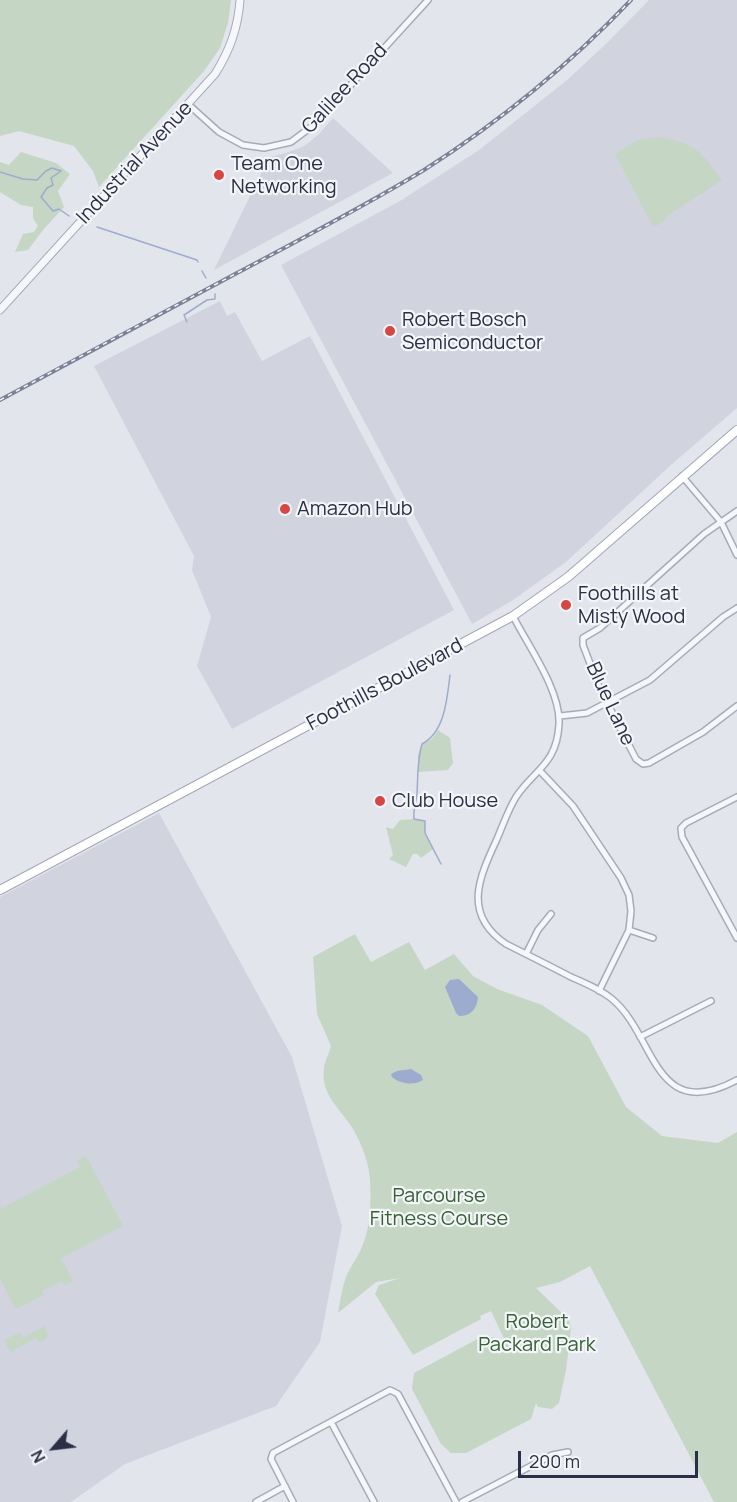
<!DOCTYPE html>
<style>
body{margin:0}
#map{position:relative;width:737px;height:1502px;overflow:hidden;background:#e3e5ec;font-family:Manrope,sans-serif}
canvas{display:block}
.north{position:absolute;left:24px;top:1418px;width:60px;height:60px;-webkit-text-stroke:4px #f3f5f9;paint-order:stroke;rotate:242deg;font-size:16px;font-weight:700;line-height:24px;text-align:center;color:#2a2f46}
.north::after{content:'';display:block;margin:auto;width:21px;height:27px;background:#2a2f46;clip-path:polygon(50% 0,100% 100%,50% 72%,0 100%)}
.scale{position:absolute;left:518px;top:1451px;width:180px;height:27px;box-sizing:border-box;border:3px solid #2a2f46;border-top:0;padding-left:8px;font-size:18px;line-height:21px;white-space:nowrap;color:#2a2f46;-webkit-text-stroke:4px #f3f5f9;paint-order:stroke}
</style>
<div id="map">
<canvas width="737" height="1502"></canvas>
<div class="north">N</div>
<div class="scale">200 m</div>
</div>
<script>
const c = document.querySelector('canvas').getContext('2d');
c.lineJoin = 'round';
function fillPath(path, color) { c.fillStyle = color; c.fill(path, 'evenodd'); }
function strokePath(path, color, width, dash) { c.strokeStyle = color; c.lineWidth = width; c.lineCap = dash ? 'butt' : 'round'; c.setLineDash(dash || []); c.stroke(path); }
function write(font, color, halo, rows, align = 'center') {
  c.font = font + ' Manrope,sans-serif'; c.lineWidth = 4.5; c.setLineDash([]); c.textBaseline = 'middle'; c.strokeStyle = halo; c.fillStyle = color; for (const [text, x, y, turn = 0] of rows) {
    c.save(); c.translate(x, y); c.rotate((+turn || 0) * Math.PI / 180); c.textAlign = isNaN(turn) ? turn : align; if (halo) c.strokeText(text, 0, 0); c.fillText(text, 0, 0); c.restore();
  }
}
fillPath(new Path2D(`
 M 649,0 L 737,0 L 737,408 L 671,465 L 566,562 L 513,600 L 472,624 L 281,265 L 400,201 L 479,150 L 567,80 L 608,42 Z
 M 333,118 L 393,173 L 214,270 L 269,157 L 286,153 L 304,146 L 318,135 Z
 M 220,301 L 227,316 L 235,312 L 262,361 L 310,336 L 454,610 L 232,729 L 197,666 L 211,617 L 192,570 L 194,556 L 94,366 Z
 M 159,813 L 292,1057 L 342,1226 L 320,1342 L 276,1406 L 125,1464 L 71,1502 L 0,1502 L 0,897 Z`), '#d1d4de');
fillPath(new Path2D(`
 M 0,0 L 231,0 L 228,23 L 220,48 L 204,71 L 99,187 L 93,171 L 74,146 L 19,131 L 0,136 Z
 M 660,137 C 697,144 700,151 722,180 L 667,216 L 666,219 L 656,226 L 652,225 L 615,154 L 640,139 Z
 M 21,152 L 56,163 L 70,174 L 58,191 L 64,207 L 43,230 L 28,250 L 15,252 L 23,234 L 34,232 L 38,226 L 33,218 L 33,207 L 21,205 L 0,192 L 0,162 L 9,165 Z
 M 438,730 L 450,738 L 453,763 L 448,770 L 418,772 L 418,755 L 422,744 L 432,739 Z
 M 414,819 L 425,821 L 425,833 L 433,849 L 421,858 L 417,854 L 413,854 L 406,867 L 389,859 L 393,855 L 386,827 L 393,829 L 400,820 Z
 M 355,934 L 371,962 L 409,942 L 425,970 L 454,954 L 473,976 L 497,989 L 542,1005 L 588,1036 L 626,1107 L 662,1136 L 718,1143 L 737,1132 L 737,1502 L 714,1502 L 590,1266 L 560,1282 L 536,1288 L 569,1320 L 571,1328 L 566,1370 L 559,1403 L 552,1409 L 538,1407 L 536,1403 L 531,1419 L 466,1453 L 451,1453 L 441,1444 L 412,1389 L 414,1373 L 483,1336 L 498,1338 L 507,1345 L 491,1311 L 480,1316 L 481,1319 L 413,1355 L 375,1294 L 379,1285 L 400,1278 L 376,1282 L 338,1313 C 340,1301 342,1288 346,1277 C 351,1265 359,1256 363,1244 C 371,1225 371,1201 370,1181 C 369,1162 362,1145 353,1129 C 341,1109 320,1095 324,1068 C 325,1061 329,1053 331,1046 L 317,1014 L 313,957 Z
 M 86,1156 L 123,1226 L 61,1258 L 73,1281 L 65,1285 L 62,1281 L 42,1291 L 44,1295 L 16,1309 L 0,1279 L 0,1205 L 2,1208 L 80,1167 L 77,1161 Z
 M 44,1326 L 48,1335 L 45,1340 L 39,1343 L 36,1338 L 10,1352 L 4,1340 L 20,1332 L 23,1338 Z`), '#c5d6c4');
fillPath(new Path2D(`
 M 459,979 L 478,997 C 477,1009 471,1016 459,1016 L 456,1013 L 445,987 L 450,980 Z
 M 411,1069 L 421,1075 L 423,1080 C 414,1086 400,1084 392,1077 L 391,1074 L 397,1071 Z`), '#9dacce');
strokePath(new Path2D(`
 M 0,172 L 23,179 L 37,180 L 46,171 L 52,168 L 61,171 L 51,178 L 53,185 L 47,188 L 41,197 L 53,211 L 59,209 L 69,216
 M 97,227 L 197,260 L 198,262
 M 202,271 L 206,278
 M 187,322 L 184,315 L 207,300 L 215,299 L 215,294
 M 441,864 L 425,833 L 425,821 L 414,819 C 413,811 416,802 417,794 C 418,777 417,760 422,744 C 445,732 447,699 450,675`), '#9dacce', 1.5);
const minor = new Path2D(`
 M 189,105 L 219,132 L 243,145 L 264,148 L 291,142 L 315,124 L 428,0
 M 682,476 L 721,522 L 737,555
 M 737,511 L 704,534 L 600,628 L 583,638 L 583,645 L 599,687 L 636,759 L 643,764 L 649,763 L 703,732 L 737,706
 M 513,616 C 528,646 561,691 559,724 C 557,764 535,769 516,797 C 508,810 503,825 497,839 C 479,878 462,914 506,944 C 528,955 550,966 571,977 C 585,983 600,989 612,999 C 656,1035 653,1125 737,1080
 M 560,716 L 587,713 L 650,680 L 723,617 L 737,608
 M 540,771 L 573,806 L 621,878 L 629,895 L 631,911 L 629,930 L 599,991
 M 737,797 L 686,823 L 681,828 L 682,837 L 737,938
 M 629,930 L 653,938
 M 526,954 L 538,930 L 551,914
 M 640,1037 L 711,1001
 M 331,1422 L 374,1502
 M 256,1502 L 285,1486
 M 293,1502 L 271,1459 L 273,1453 L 390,1390 L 398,1394 L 456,1502
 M 462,1502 L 552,1455 L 568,1452`);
const tertiary = new Path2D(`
 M 0,310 L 215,74 C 230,50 238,28 240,0`);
const primary = new Path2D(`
 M 0,890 L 513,616 L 568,577 L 737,430`);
strokePath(minor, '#a8abb7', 8);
strokePath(tertiary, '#a8abb7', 9);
strokePath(primary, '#a2a7b9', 10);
strokePath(minor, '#f6f7fa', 5);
strokePath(tertiary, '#f6f7fa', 7);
strokePath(primary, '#fff', 8);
const rail = new Path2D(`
 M 0,400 C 79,357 158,315 237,273 C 299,240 363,207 424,170 C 499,122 569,65 631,0`);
strokePath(rail, '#7c8197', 4);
strokePath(rail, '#f3f5f9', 1.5, [4.5]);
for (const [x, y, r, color] of [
 [219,175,6,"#d64643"],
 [390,331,6,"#d64643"],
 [285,509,6,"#d64643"],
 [566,605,6,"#d64643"],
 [380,801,6,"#d64643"]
]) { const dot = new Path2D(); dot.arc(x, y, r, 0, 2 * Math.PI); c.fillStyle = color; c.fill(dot); strokePath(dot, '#f3f5f9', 2); }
write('20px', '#2a2f46', '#f3f5f9', [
 ["Galilee Road",345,89,-47],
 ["Industrial Avenue",135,163,-47],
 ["Foothills Boulevard",385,685,-28],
 ["Blue Lane",610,704,65]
]);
write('20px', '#2a2f46', '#f3f5f9', [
 ["Team One",231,164],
 ["Networking",231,187],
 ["Robert Bosch",402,320],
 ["Semiconductor",402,343],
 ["Amazon Hub",297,509],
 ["Foothills at",578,594],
 ["Misty Wood",578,617],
 ["Club House",392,801]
], 'left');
write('20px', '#376236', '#f3f5f9', [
 ["Parcourse",439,1196],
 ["Fitness Course",439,1219],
 ["Robert",537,1322],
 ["Packard Park",537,1345]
]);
</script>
